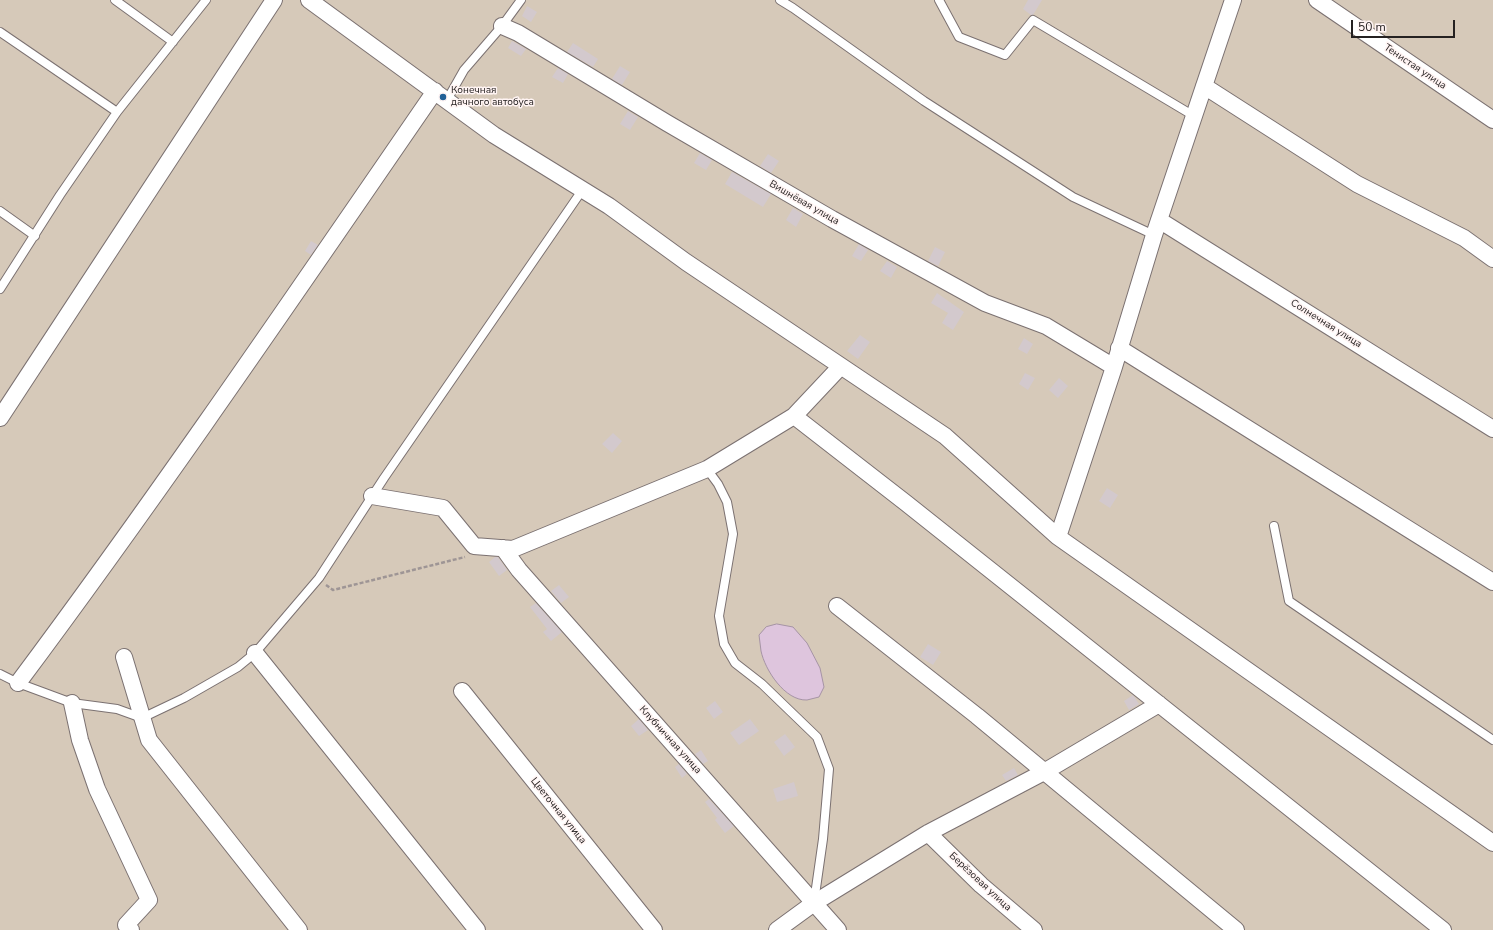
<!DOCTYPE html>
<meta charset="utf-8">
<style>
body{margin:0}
#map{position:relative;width:1493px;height:930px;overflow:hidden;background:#f2e6e6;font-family:"Nunito Sans",sans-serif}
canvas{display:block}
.scale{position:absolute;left:1351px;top:20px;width:104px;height:18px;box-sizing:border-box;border:2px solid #252121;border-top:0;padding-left:5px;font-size:12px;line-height:14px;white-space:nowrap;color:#252121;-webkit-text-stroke:3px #fff4f3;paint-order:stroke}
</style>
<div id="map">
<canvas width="1493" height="930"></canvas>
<div class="scale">50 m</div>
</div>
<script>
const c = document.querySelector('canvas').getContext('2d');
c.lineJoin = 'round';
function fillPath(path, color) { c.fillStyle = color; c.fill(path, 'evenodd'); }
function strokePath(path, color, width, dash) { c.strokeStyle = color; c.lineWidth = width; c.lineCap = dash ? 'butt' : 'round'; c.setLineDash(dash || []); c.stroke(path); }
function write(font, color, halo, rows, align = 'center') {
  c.font = font + ' "Nunito Sans",sans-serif'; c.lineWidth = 3; c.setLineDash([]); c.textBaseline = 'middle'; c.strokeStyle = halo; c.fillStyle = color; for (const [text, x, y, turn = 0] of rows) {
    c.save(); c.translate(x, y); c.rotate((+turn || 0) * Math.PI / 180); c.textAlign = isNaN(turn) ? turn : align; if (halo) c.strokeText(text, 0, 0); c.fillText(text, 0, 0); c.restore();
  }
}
fillPath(new Path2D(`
 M 0,0 L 1493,0 L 1493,930 L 0,930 Z`), '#d6c9b9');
const water = new Path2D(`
 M 777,624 L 793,627 L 807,643 L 820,668 L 824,687 L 819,697 C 815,698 811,699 807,700 C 785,701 765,670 761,651 C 760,646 760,640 759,635 L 766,627 Z`);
fillPath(water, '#dec5dd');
strokePath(water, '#a694a5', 1);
fillPath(new Path2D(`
 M 1028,0 L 1042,0 L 1033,15 L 1031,15 L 1023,9 Z
 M 527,6 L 537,12 L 531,22 L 522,16 Z
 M 512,41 L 526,49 L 521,56 L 508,48 Z
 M 573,43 L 598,59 L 593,67 L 567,52 Z
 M 620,66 L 630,72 L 622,85 L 612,79 Z
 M 558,68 L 568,74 L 563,83 L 552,77 Z
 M 628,111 L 638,117 L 630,130 L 620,124 Z
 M 700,153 L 712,160 L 706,170 L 694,163 Z
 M 768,154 L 779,161 L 771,173 L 760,166 Z
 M 732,172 L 771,194 L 763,207 L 725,184 Z
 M 793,208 L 803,214 L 796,227 L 786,220 Z
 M 311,241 L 318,245 L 311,255 L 305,251 Z
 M 859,244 L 868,250 L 861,261 L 852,256 Z
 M 935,247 L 945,252 L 938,266 L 928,261 Z
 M 887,261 L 897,267 L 891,278 L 880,271 Z
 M 937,293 L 964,312 L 953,330 L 942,323 L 948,313 L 931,303 Z
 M 860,335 L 870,342 L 858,359 L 847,351 Z
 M 1024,338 L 1033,344 L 1027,354 L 1018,349 Z
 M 1025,373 L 1035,378 L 1028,390 L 1019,384 Z
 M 1059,378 L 1068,386 L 1058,398 L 1049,390 Z
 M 613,433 L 622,441 L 612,453 L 602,444 Z
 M 1107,488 L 1118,495 L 1110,508 L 1099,501 Z
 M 495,557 L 498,557 L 507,570 L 499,576 L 489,562 Z
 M 559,585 L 569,597 L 561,603 L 551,591 Z
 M 536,603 L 562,632 L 551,641 L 543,632 L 547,629 L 530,607 Z
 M 928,644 L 941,652 L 933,665 L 920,657 Z
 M 1133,695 L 1139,704 L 1129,710 L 1124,701 Z
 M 715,701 L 723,712 L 714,719 L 706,708 Z
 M 639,719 L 648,730 L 639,736 L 631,726 Z
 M 750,719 L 759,731 L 739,745 L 730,733 Z
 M 785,734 L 795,747 L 784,756 L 774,742 Z
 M 701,750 L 708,761 L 703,764 L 695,754 Z
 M 679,764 L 687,774 L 682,778 L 675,767 Z
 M 1014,768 L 1018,775 L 1006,781 L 1002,775 Z
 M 794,782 L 798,796 L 777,802 L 773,789 Z
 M 709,799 L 734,826 L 725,833 L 715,820 L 717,818 L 705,802 Z`), '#d3c9cd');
const lane = new Path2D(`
 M 115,0 L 173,42
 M 780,0 L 793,8 L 924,101 L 1073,197 L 1154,235
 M 939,0 L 959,37 L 1005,55 L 1033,20 L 1194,116
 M 0,32 L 117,112
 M 447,100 L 464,70 L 502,26 L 521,0
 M 0,211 L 35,236
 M 0,289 L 60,195 L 117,112 L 206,0
 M 707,469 L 718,484 L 727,502 L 733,534 L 719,616 L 724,644 L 735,663 L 762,684 L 817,737 L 829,769 L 823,839 L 814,902
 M 1274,526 L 1289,601 L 1493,740
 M 0,674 L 18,683 L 72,703 L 117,709 L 142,718 L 184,698 L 238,667 L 255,653 L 319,578 L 384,478 L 583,189`);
const street = new Path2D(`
 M 309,0 L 494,135 L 609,206 L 686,262 L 945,436 L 1058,537 L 1493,843
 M 1317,0 L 1493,120
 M 502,26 L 518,33 L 667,123 L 832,219 L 985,303 L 1046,326 L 1114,367
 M 1204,86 L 1357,184 L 1464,238 L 1493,259
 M 1159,220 L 1493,429
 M 1119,348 L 1493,582
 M 794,416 L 906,503 L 1443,930
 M 0,418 L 274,0
 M 372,496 L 443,508 L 474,546 L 513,549 L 707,469 L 794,416 L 841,366
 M 1058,537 L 1114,367 L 1154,235 L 1233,0
 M 503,548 L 519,570 L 838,930
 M 837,606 L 977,716 L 1236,930
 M 255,653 L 477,930
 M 124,657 L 149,740 L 299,930
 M 18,683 C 162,490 298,290 435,91
 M 462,691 L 654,930
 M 72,703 L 80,740 L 97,789 L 149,900 L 126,925 L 131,930
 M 928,833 L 981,885 L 1034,930
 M 777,930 L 814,903 L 928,833 L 1044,772 L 1159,704`);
strokePath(lane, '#7b7171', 10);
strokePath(street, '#7b7171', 18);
strokePath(new Path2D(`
 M 326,585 L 333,590 L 465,557`), '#9e9595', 2.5, [4, 2]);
strokePath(lane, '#fff', 8);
strokePath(street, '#fff', 16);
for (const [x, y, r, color] of [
 [443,97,4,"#216197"]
]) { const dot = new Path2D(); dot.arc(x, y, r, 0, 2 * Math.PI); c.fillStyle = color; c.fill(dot); strokePath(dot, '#fff4f3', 1.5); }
write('10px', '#252121', '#fff4f3', [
 ["Тенистая улица",1415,67,34],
 ["Вишнёвая улица",804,203,30],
 ["Солнечная улица",1326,324,32],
 ["Клубничная улица",670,740,48],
 ["Цветочная улица",558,811,51],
 ["Берёзовая улица",980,882,43]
]);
write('10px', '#252121', '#fff4f3', [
 ["Конечная",451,91],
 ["дачного автобуса",451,103]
], 'left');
</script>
